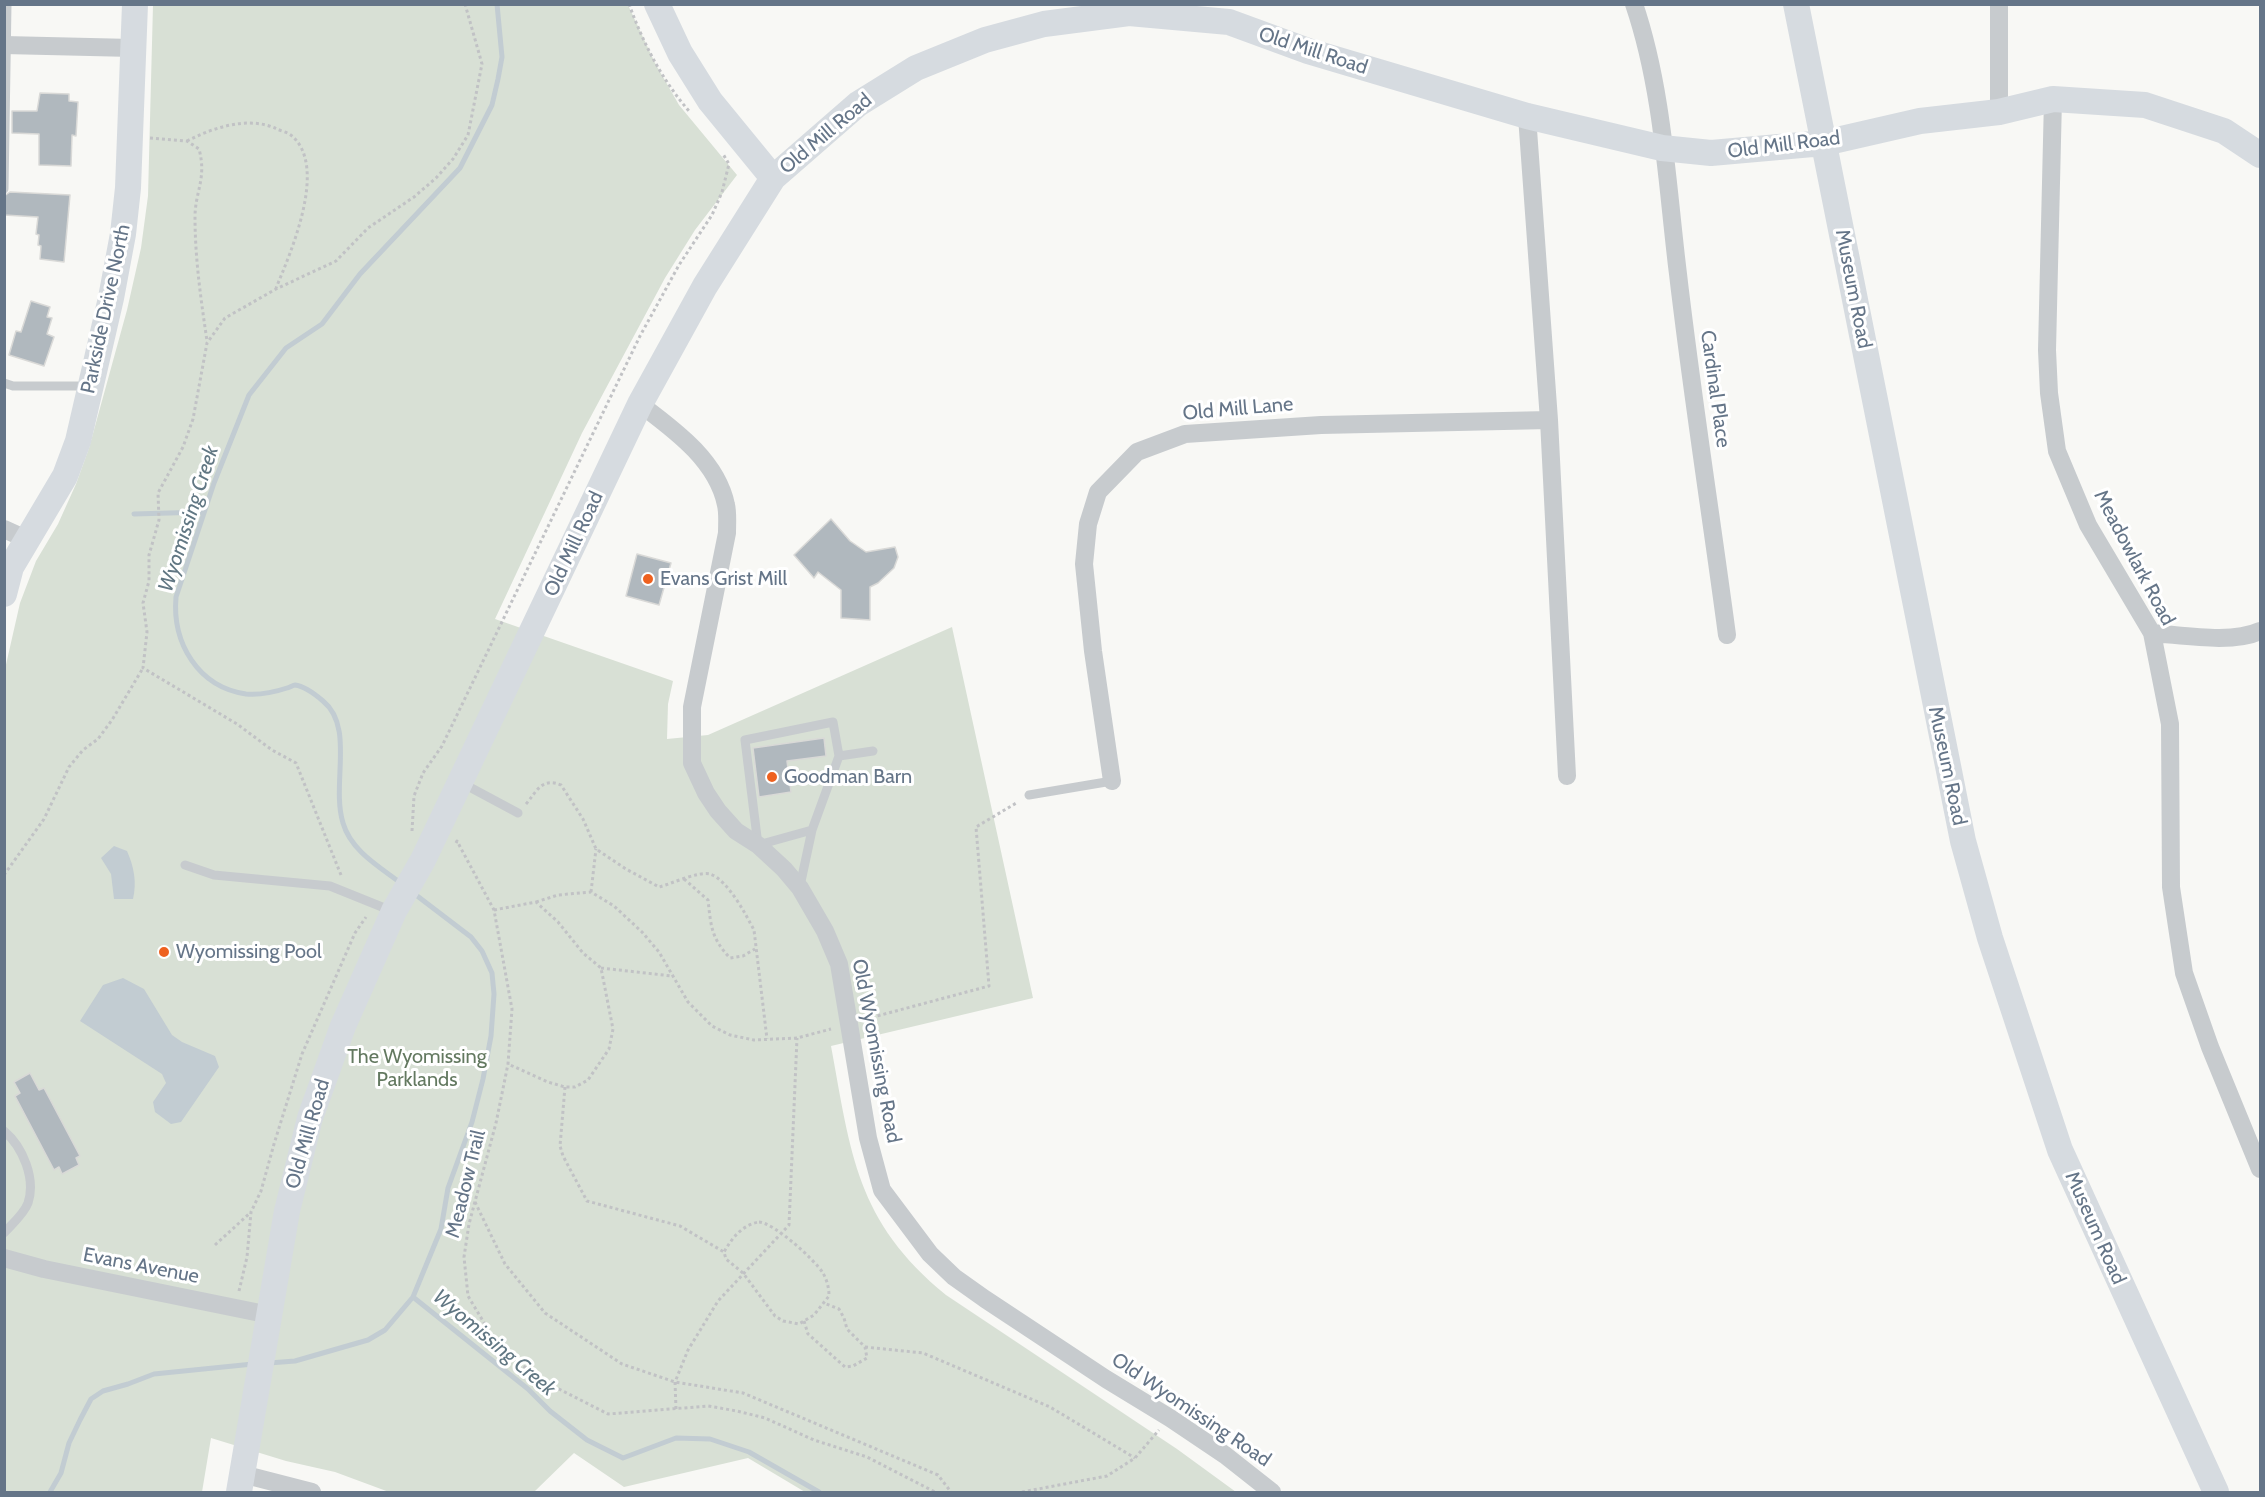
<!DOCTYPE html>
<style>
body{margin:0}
#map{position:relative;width:2265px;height:1497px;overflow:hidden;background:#f8f8f5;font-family:Cabin,sans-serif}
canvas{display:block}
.frame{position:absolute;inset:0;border:6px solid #657588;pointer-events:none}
</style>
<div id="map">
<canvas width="2265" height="1497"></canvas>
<div class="frame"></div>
</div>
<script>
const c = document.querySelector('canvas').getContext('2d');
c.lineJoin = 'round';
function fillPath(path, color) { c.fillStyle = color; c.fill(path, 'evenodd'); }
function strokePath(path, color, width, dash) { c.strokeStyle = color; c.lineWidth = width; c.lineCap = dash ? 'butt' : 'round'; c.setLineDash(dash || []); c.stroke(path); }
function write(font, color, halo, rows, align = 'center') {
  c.font = font + ' Cabin,sans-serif'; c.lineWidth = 6; c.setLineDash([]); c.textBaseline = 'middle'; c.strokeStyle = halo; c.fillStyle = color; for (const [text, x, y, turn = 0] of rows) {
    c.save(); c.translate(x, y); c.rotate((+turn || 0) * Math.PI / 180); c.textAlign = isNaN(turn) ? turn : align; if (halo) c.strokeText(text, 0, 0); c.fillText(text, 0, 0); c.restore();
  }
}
fillPath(new Path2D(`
 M 153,5 L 628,5 L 655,63 L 679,105 L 737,175 L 695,230 L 665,278 L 582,433 L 495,619 L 673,681 L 668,704 L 667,739 L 708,735 L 952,627 L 1033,998 L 831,1046 C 851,1154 856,1221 946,1295 L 1177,1449 L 1236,1492 L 805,1492 L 748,1458 L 624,1487 L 574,1453 L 534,1492 L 389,1492 L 335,1472 L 286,1461 L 211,1438 L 202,1492 L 5,1492 L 5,669 L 20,603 L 36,561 L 58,524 L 76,484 L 89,448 L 127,310 L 141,248 L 148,196 Z`), '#d8e0d5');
fillPath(new Path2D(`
 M 114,846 L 127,851 C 134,867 137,882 133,899 L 114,899 L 111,874 L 101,858 Z
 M 123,978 L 144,989 L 172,1035 L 182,1042 L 215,1056 L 219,1067 L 181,1122 L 171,1124 L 155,1112 L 153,1102 L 166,1083 L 162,1074 L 80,1021 L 103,985 Z`), '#c2ccd2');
strokePath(new Path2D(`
 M 134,514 L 204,512
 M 402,884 C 380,867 351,851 343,823 C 331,784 355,727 323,701 C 316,695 304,686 295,685 C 293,685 289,688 287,688 C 275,692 258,695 246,694 C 198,687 172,643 176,597 L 214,483 L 249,395 L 286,348 L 322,324 L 360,274 L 460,168 L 492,105 L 498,79 L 502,57 L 497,4
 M 413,1297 L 528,1389 L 550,1411 L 587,1440 L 623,1458 L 676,1438 L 710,1439 L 749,1452 L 819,1492
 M 269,1363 L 295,1361 L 368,1340 L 385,1330 L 413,1297 L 441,1229 L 448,1188 L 472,1122 L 483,1079 L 491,1036 L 494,994 L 492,973 L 482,951 L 471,937 L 412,892
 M 50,1492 L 61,1473 L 69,1443 L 80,1420 L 91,1399 L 103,1391 L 128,1384 L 154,1374 L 253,1364`), '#c2ccd2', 5);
const building = new Path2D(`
 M 40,93 L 69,94 L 69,101 L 78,102 L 76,136 L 72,135 L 71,166 L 39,165 L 39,134 L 12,133 L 12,111 L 37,111 Z
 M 10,192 L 70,195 L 64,262 L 40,259 L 41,246 L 38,245 L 39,235 L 36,234 L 38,217 L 4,215 L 4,196 Z
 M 31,301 L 50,307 L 47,317 L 52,318 L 47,334 L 54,337 L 44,366 L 9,355 L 16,331 L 21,332 Z
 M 831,519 L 850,541 L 866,552 L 895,547 L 898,557 L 894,568 L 878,583 L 870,587 L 870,620 L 841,618 L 841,590 L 818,572 L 814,578 L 794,555 Z
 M 637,554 L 671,563 L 659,605 L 626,596 Z
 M 824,738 L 826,756 L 787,761 L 791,792 L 759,797 L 753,748 Z
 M 30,1073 L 39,1090 L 44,1088 L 80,1156 L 76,1158 L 79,1165 L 62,1174 L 59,1167 L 54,1170 L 15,1096 L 20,1093 L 14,1082 Z`);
fillPath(building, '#b0b8be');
strokePath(building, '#d9d9d7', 1.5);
strokePath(new Path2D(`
 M 629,4 C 643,43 662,80 689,111
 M 150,138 L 187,141 L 199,149 C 207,178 195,192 195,217 C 195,259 201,300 207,341
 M 187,141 C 212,128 247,116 275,128 C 280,131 288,132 292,136 C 328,167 291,252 276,288
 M 526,804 C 537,791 542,777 561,785 L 583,819 L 596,849 L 626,869 L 659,887 C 671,884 698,871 710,874 C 728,880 746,915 754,930 L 767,1039
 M 412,831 L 414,796 L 423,773 L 442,746 L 640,336 L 679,265 L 712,215 L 722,192 L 729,164 L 723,154
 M 456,843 L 457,841 L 494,910 L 512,1009 L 508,1064 L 496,1123 L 469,1224 L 464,1257 L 468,1296 L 492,1336 L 517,1362 L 555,1387 L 608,1414 L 708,1406 L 737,1411 L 765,1418 L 814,1440 L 867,1457 L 935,1492
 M 4,875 L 44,819 L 69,767 L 83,750 L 98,739 L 112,720 L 143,668
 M 341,875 L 296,763 L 272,750 L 237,724 L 143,668 L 147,632 L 143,603 L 149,581 L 149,555 L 159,520 L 158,493 L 183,447 L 193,419 L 207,343 L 225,318 L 276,289 L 336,261 L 368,228 L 414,197 L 436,178 L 453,159 L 468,135 L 482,64 L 465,4
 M 684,879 L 708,900 C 711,926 711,938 730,958 L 743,956 L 755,949
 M 591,892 L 596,849
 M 536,902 L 558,895 L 591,892 L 614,906 L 642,932 L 659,952 L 688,1002 L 712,1026 L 730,1035 L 754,1040 L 797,1038 L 831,1029
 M 494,910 L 536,902 L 558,922 L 583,953 L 601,968 L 613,1029 L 609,1049 L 588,1080 L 575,1087 L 565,1087 L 548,1082 L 508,1064
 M 601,968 L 672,976
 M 866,1019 L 989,986 L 976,827 L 1018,802
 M 565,1087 L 560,1146 L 563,1156 L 587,1201 L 680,1226 L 724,1252
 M 475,1202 L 505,1264 L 545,1313 L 622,1364 L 675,1382 L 743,1393 L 938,1475 L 951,1492
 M 759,1222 C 774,1223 814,1259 823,1273 C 827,1280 829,1288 829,1296 L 814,1315 L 799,1324 L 783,1321 L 775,1316 L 743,1273 L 726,1259 L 724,1252 C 732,1238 742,1225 759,1222 Z
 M 215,1245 L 250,1213
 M 239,1291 L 247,1257 L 251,1212 L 261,1191 L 274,1144 L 302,1054 L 355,933 L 366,917
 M 804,1321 L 808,1334 L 845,1367 L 853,1366 L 867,1358 L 865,1347 L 847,1329 L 844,1318 L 839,1309 L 824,1303
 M 865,1347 L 923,1353 L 1050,1407 L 1135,1458
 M 676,1409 L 675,1382 L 688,1350 L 718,1301 L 789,1225 L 797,1038
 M 1022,1492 L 1107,1476 L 1135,1458 L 1159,1430`), '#c1c2c5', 3, [3, 3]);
strokePath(new Path2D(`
 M 4,189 L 7,4
 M 4,383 L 13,386 L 89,386
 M 839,756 L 833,722 L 745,740 L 758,845 L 812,830 L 839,756 L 873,751
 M 462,783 L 518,813
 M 1029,795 L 1112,781
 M 185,865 L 214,875 L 330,886 L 392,911
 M 800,886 L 812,830
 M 4,1131 C 23,1147 36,1179 28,1203 C 24,1214 12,1224 4,1233`), '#c7cbce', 9);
strokePath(new Path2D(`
 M 1634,4 C 1663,89 1667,185 1678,274 C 1692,395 1711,515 1727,635
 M 4,45 L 133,48
 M 2053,99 L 2047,350 L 2049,393 L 2057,451 L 2088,525 L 2152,633 L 2170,724 L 2171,887 L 2184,973 L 2210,1047 L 2260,1169
 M 1999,112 L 1999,4
 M 640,404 C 673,429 717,460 726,505 C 728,513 727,524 727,533 L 692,707 L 692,763 L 706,793 L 718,811 L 736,831 L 758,845 L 784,869 L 800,888 L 825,931 L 839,964 L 868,1138 L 882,1190 L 930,1254 L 954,1277 L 985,1299 L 1106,1379 L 1170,1418 L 1225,1455 L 1272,1492
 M 1549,420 L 1567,776
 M 4,529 L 26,539
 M 2152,633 C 2183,635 2232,644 2260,631
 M 1112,781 L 1093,651 L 1084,564 L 1088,524 L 1098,492 L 1137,452 L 1185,434 L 1321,425 L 1549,420 L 1527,116
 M 4,1258 L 44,1269 L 270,1315
 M 242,1474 L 312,1492`), '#c7cbce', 18);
strokePath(new Path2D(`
 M 657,4 L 680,53 L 710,101 L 773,178
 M 1796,4 L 1963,841 L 1990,938 L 2060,1150 L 2216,1492
 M 4,594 L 11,567 L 65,476 L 78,441 L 111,298 L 123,234 L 128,188 L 135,4
 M 239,1492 L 287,1211 L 310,1118 L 343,1026 L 394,911 L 423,860 L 640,404 L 705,286 L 773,178 L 858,104 L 916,68 L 985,40 L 1044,24 L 1129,13 L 1229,22 L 1308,51 L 1527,116 L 1662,148 L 1711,153 L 1824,143 L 1920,121 L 1999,112 L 2053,99 L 2145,105 L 2224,131 L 2260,155`), '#d6dbe0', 26);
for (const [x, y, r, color] of [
 [648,579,6,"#ee611f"],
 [772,777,6,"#ee611f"],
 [164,952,6,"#ee611f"]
]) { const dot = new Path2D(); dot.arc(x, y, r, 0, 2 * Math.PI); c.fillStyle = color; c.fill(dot); strokePath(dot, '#fff', 2); }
write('20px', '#657588', '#fff', [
 ["Old Mill Road",1313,51,18],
 ["Old Mill Road",826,134,-40],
 ["Old Mill Road",1784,145,-7],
 ["Museum Road",1853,289,79],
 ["Parkside Drive North",106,309,-78],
 ["Cardinal Place",1715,389,82],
 ["Old Mill Lane",1238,409,-5],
 ["Old Mill Road",574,544,-65],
 ["Meadowlark Road",2134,558,62],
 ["Museum Road",1947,766,78],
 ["Old Wyomissing Road",876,1051,79],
 ["Old Mill Road",308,1134,-74],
 ["Meadow Trail",466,1184,-76],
 ["Museum Road",2095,1228,66],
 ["Evans Avenue",141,1266,11],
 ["Old Wyomissing Road",1191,1410,34]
]);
write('20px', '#657588', '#fff', [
 ["Evans Grist Mill",660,579],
 ["Goodman Barn",784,777],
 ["Wyomissing Pool",176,952]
], 'left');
write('20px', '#637960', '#fff', [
 ["The Wyomissing",417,1057],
 ["Parklands",417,1080]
]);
write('italic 21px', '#617783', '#fff', [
 ["Wyomissing Creek",189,519,-72],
 ["Wyomissing Creek",494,1343,40]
]);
</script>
